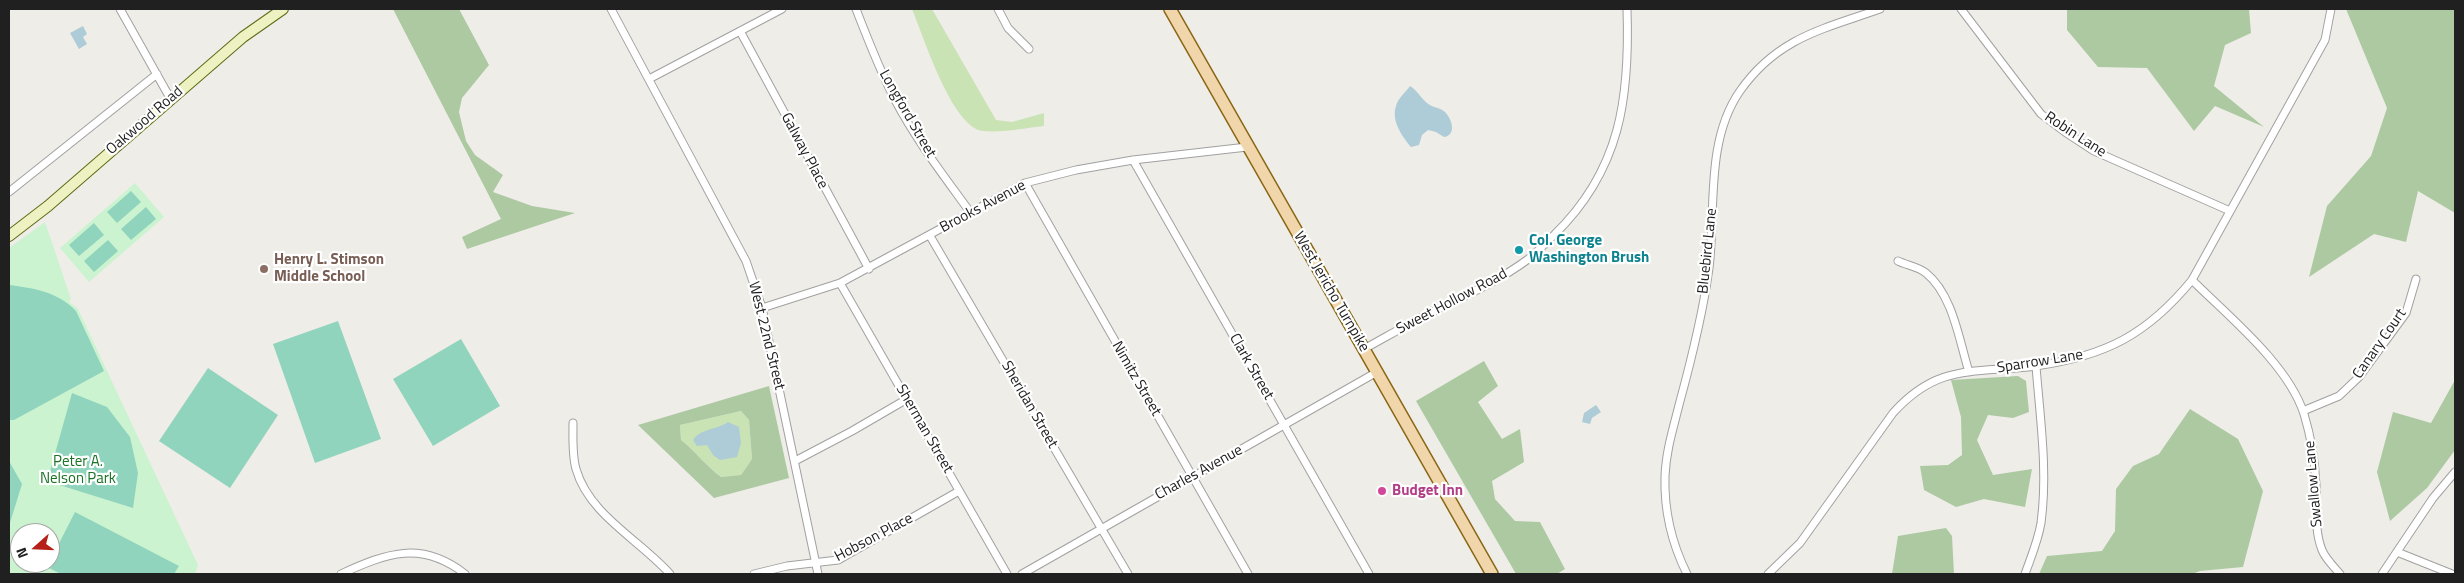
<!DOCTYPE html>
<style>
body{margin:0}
#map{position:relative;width:2464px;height:583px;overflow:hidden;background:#efede8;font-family:"Titillium Web",sans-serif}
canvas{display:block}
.frame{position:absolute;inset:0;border:10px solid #202020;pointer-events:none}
.north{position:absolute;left:10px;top:523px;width:50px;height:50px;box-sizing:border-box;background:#fff;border:1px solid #a6a6a6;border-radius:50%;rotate:250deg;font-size:14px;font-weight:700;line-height:20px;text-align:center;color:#202020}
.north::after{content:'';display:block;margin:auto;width:18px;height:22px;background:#b72019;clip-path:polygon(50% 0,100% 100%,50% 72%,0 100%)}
</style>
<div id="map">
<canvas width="2464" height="583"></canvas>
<div class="frame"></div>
<div class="north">N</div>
</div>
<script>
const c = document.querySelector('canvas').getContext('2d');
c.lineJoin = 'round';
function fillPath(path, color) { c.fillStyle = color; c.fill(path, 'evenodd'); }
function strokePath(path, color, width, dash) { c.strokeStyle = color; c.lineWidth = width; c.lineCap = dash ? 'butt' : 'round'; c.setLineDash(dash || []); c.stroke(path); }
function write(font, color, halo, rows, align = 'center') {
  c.font = font + ' "Titillium Web",sans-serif'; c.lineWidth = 4.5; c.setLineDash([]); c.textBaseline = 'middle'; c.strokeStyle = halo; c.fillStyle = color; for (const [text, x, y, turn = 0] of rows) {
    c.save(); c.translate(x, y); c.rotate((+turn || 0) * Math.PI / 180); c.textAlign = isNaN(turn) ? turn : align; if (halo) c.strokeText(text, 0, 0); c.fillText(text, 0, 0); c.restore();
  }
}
fillPath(new Path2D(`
 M 912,9 L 932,9 L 996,120 L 1012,122 L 1044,113 L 1044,126 C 1025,128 1003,133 983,131 C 952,128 923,35 912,9 Z
 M 741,411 L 749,420 L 752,459 L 741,475 L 721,477 C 706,466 696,452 681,440 L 680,425 Z`), '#c9e3b4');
fillPath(new Path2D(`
 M 393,9 L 459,9 L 489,65 L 462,98 L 459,112 L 466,141 L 475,155 L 503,175 L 493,192 L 532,206 L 575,213 L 467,249 L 462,237 L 501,219 Z
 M 2067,9 L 2249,9 L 2251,33 L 2225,45 L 2214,86 L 2264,127 L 2215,106 L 2194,131 L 2147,68 L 2098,67 L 2067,30 Z
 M 2346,9 L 2455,9 L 2455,213 L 2418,191 L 2406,242 L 2374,234 L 2309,277 L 2327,206 L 2371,156 L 2387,108 Z
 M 1484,361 L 1498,386 L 1478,402 L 1502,439 L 1520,429 L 1524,462 L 1492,481 L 1495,499 L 1515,521 L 1540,522 L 1565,569 L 1557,574 L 1516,574 L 1416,401 Z
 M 2018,376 L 2026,381 L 2029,412 L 2013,418 L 1988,415 L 1977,440 L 1993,475 L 2032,469 L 2025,507 L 1984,499 L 1956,507 L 1924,490 L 1920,466 L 1948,465 L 1962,455 L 1961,417 L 1951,380 Z
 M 2455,380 L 2455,450 L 2427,488 L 2390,521 L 2377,472 L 2393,412 L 2431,423 Z
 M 769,386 L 789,478 L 714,498 L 638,425 ZM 741,411 L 749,420 L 752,459 L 741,475 L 721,477 C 706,466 696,452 681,440 L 680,425 Z
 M 2190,409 L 2238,439 L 2263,491 L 2243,567 L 2200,571 L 2192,574 L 2039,574 L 2047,556 L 2102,551 L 2115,531 L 2116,489 L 2133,466 L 2159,454 Z
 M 1946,528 L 1952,536 L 1954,574 L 1892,574 L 1898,536 Z`), '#acc9a2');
fillPath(new Path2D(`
 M 135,183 L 164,217 L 89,282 L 60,248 Z
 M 45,222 L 71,299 L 69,302 L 78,309 L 198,565 L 195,574 L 9,574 L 9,248 ZM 20,533 L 50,533 L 50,563 L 20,563 Z`), '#cbf3d0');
fillPath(new Path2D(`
 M 131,191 L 141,202 L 117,223 L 107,212 Z
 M 146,207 L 156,219 L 131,240 L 121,229 Z
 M 94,223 L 104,235 L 79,256 L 69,245 Z
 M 108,240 L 118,251 L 94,272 L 84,261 Z
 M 9,285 C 34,288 58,292 76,311 L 104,371 L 14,420 L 9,420 Z
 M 338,321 L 381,439 L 315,463 L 273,344 Z
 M 461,339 L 500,406 L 433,446 L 393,379 Z
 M 208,368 L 278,415 L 230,488 L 159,441 Z
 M 72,393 L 107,407 L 130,437 L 138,473 L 133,508 L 53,483 L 49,475 Z
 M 9,461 L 22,484 L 9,526 Z
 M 75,512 L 179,566 L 174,574 L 61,574 L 47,567 Z`), '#90d4bd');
fillPath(new Path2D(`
 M 83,26 L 87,34 L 83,37 L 87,44 L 79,49 L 70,33 Z
 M 1410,86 C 1416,89 1421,98 1427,103 C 1432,108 1440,107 1445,112 C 1452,119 1457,135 1444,137 L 1436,132 L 1428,130 L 1422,135 L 1419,145 L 1411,147 C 1402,136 1391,121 1396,106 C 1398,98 1406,92 1410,86 Z
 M 1596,405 L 1601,412 L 1592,418 L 1590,424 L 1582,422 L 1584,413 Z
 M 728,422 L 739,427 L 741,443 L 737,457 L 720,460 L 713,455 L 707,445 L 697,446 L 693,440 C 701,428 717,430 728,422 Z`), '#aeccd7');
const minor = new Path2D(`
 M 120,9 L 170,98
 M 611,9 L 746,261 L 762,308 L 818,574
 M 856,9 C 868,40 880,71 895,100 C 916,140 944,176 970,212
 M 998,9 L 1008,28 L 1029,49
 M 1961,9 L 2041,114 L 2065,132 L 2094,151 L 2230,211
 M 740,31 L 869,269
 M 649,79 L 782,9
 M 1133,160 L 1369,574
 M 1025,183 L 1248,574
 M 9,192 L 157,74
 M 930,236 L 1128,574
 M 1898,261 C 1906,265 1919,267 1926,273 C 1953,295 1959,340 1969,372
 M 2192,280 C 2228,316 2288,364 2304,414 C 2311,437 2315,461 2316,485 C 2317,506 2314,530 2322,550 C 2325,558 2334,567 2340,574
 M 840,283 L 1007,574
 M 762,308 L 840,283 L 1025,183 L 1076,170 L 1133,160 L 1247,147
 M 1364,349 C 1386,337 1408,324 1430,313 C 1463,297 1497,282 1527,260 C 1537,253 1545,243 1554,235 C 1621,170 1630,97 1627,9
 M 2303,411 L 2339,396 L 2359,377 L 2406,313 L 2416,279
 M 573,423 C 573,438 572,455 576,469 C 589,515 640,540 670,574
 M 795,461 L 852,431 L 907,399
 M 2397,552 L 2452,574
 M 341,574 C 387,553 421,540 465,574
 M 754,574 L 787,566 L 838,560 L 959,491
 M 1022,574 L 1377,372
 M 1687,574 C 1672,544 1664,509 1665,476 C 1666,451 1673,429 1679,405 C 1691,361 1703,314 1709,268 C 1716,212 1705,141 1740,91 C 1777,38 1823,29 1880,9
 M 1768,574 L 1800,543 L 1893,413 C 1939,362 1975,374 2036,366 C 2105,356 2147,335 2192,280 L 2325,40 L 2331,9
 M 2025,574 C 2031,557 2038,541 2041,523 C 2048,471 2040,418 2036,366
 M 2382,574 L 2433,498 L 2455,472`);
const secondary = new Path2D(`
 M 9,236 L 48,206 L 243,37 L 283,9`);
const primary = new Path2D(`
 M 1170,9 L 1492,574`);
strokePath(minor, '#a1a1a1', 9);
strokePath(secondary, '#5e6b13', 12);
strokePath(primary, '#896713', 14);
strokePath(minor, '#fff', 7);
strokePath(secondary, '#eef2c3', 10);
strokePath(primary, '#f1d6ac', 11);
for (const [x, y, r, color] of [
 [1519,250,5,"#0f9aa8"],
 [264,269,5,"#8d6e63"],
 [1382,491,5,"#d1479c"]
]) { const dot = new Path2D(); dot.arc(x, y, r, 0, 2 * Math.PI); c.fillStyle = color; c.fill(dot); strokePath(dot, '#fff', 2); }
write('15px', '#202020', '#fff', [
 ["Longford Street",907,114,60],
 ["Oakwood Road",145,121,-41],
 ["Robin Lane",2075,135,33],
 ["Galway Place",804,151,62],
 ["Brooks Avenue",983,207,-28],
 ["Bluebird Lane",1708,251,-84],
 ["West Jericho Turnpike",1331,292,60],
 ["Sweet Hollow Road",1452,302,-28],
 ["West 22nd Street",766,336,76],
 ["Canary Court",2380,344,-55],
 ["Sparrow Lane",2040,362,-9],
 ["Clark Street",1251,367,60],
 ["Nimitz Street",1136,379,60],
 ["Sheridan Street",1029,405,60],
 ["Sherman Street",924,429,60],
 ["Charles Avenue",1199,473,-29],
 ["Swallow Lane",2314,484,-95],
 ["Hobson Place",874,538,-28]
]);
write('bold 15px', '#0d838f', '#fff', [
 ["Col. George",1529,241],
 ["Washington Brush",1529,258]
], 'left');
write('bold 15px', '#785e54', '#fff', [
 ["Henry L. Stimson",274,260],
 ["Middle School",274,277]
], 'left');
write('15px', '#1a7225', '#fff', [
 ["Peter A.",78,462],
 ["Nelson Park",78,479]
]);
write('bold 15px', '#b23c85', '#fff', [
 ["Budget Inn",1392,491]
], 'left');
</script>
